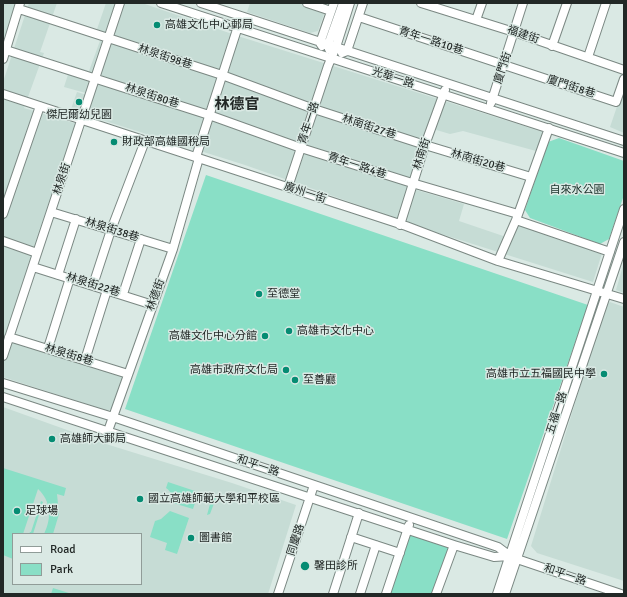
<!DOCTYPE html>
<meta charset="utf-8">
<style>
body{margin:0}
#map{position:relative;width:627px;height:597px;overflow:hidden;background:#dae9e4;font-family:Signika,sans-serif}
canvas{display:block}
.frame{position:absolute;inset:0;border:4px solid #222826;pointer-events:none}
.legend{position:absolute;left:12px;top:533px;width:130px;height:52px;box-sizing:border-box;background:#dae9e4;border:1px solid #909c98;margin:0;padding:5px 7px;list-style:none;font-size:12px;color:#222826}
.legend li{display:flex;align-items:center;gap:8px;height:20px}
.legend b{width:20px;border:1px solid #909c98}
</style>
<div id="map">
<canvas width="627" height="597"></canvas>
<div class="frame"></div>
<ul class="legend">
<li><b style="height:5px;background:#fff"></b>Road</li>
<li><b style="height:11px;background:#89dfc6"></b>Park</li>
</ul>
</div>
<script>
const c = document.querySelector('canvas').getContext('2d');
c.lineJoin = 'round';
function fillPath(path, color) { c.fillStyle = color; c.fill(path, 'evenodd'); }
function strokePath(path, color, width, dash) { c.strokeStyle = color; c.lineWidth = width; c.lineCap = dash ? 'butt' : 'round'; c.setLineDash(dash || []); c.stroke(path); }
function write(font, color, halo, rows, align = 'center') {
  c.font = font + ' Signika,"Noto Sans TC",sans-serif'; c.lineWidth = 3; c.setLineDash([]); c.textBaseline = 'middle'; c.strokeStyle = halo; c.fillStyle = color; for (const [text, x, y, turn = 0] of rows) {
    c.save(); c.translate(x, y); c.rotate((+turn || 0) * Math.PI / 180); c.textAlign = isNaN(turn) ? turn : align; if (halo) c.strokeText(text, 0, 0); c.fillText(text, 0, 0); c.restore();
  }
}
fillPath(new Path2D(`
 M 3,3 L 17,3 L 3,45 Z
 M 29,3 L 57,3 L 40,52 L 44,53 L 24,108 L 77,124 L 6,340 L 120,374 L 123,380 L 115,406 L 108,411 L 3,377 L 3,82 Z
 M 106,3 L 142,3 L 241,37 L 543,132 L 536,151 L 463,131 L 450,134 L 433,129 L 413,189 L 464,204 L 459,221 L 512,239 L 517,223 L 602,253 L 593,282 L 438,233 L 245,165 L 86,115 L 93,95 L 64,87 L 71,65 L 89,71 L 101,38 L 95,35 Z
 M 250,3 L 328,3 L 318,31 L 310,33 L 247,12 Z
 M 624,86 L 624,133 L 610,127 Z
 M 77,92 L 87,95 L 82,112 L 71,109 Z
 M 624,262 L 624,293 L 616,290 Z
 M 610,302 L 624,307 L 624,581 L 537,553 L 531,546 L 605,306 Z
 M 3,407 L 106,444 L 232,483 L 296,505 L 268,594 L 3,594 ZM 13,534 L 141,534 L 141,584 L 13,584 Z`), '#c6dcd5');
fillPath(new Path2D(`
 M 559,138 L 624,161 L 624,195 L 609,239 L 600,244 L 530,218 L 525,210 L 548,142 Z
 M 206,175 L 588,305 L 507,539 L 125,409 Z
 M 3,468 L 66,488 L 64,496 L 57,494 L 59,514 L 53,534 L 44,534 C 52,518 51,501 38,489 L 23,534 L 13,534 L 13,559 L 3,555 Z
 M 168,482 L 216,498 L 210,514 L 207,515 L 210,504 L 196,500 L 193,509 L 173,503 C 173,497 171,491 166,488 Z
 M 41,501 L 43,502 L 33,534 L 29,534 L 30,532 L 31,532 Z
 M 170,511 L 189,518 L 177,554 L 165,550 L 167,543 L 150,537 L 155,521 L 161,519 Z
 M 410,533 L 451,547 L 434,594 L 389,594 Z
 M 53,588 L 72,594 L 51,594 Z`), '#89dfc6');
const minor = new Path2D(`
 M 161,3 L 624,153
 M 201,3 L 624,141
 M 307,3 L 331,11
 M 421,3 L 514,32 L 624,70
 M 19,9 L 222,75 L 314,109 L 425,145 L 531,177
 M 359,17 L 616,102 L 624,79
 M 476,20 L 482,3
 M 322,46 L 320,43 L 334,3
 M 552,46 L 567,3
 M 329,49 L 328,45 L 343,3
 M 6,50 L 209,115 L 301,148 L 412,183 L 518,214
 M 342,53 L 347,51 L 363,3
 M 588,57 L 606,3
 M 3,59 L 20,3
 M 3,94 L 406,226 L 498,261 L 624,299
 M 491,103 L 523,3
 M 196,157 L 241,17
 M 288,187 L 328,66 L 336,47 L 350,3
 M 51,212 L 173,249
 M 3,214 L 40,106
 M 516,220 L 610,252
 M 400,225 L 425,145 L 445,90
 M 3,241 L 37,253
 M 498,261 L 516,220 L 549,128
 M 33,267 L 153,305
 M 58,275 L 76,219
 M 93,285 L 111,230 L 145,141
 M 123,294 L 141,239
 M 9,337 L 128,374
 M 48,348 L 70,278
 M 3,356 L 120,3
 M 85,360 L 107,290
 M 3,383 L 113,417 L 498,547 L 510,556 L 517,559 L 621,594
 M 3,397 L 454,545 L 494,557 L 510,556
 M 108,431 L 173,249 L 199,158
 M 351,537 L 400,553
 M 278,594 L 314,485
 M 333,594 L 359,513
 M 360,594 L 376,545
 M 386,594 L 409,525
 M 436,594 L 454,545
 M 497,594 L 624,209
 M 505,594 L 624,242`);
strokePath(minor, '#7b8883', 10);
strokePath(minor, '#fff', 8);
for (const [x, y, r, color] of [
 [157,25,4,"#058c73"],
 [79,102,4,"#058c73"],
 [114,142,4,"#058c73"],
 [259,294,4,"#058c73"],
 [289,331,4,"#058c73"],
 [265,336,4,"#058c73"],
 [286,370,4,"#058c73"],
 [604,374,4,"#058c73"],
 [295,380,4,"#058c73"],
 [52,439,4,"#058c73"],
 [140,499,4,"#058c73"],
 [17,511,4,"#058c73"],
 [191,538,4,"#058c73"],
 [305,566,5,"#058c73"]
]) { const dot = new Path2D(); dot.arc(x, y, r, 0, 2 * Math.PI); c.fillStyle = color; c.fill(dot); strokePath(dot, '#dae9e4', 1.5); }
write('11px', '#222826', '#dae9e4', [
 ["高雄文化中心郵局",165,25],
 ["傑尼爾幼兒園",79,115,"center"],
 ["財政部高雄國稅局",122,142],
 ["至德堂",267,294],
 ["高雄市文化中心",297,331],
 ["高雄文化中心分館",257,336,"right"],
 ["高雄市政府文化局",278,370,"right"],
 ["高雄市立五福國民中學",596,374,"right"],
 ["至善廳",303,380],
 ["高雄師大郵局",60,439],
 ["國立高雄師範大學和平校區",148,499],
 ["足球場",25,511],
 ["圖書館",199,538],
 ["馨田診所",314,566]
], 'left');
write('11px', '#222826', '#dae9e4', [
 ["福建街",523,35,19],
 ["青年一路10巷",431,41,18],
 ["林泉街98巷",165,57,18],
 ["廈門街",503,68,-72],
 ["光華一路",393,78,18],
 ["廈門街8巷",571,87,18],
 ["林泉街80巷",152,96,18],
 ["青年一路",309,123,-72],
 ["林南街27巷",369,127,18],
 ["林南街",422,154,-72],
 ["林南街20巷",478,161,16],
 ["青年一路4巷",357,166,18],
 ["林泉街",62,179,-72],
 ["廣州一街",305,193,18],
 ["林泉街38巷",112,230,17],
 ["林泉街22巷",93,285,17],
 ["林德街",156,295,-70],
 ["林泉街8巷",69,355,17],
 ["五福一路",557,413,-72],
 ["和平一路",258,466,19],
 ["同慶路",296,540,-72],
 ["和平一路",565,575,19]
]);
write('11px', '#182f28', '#dae9e4', [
 ["自來水公園",577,190]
]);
write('bold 15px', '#222826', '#dae9e4', [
 ["林德官",237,105]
]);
</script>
